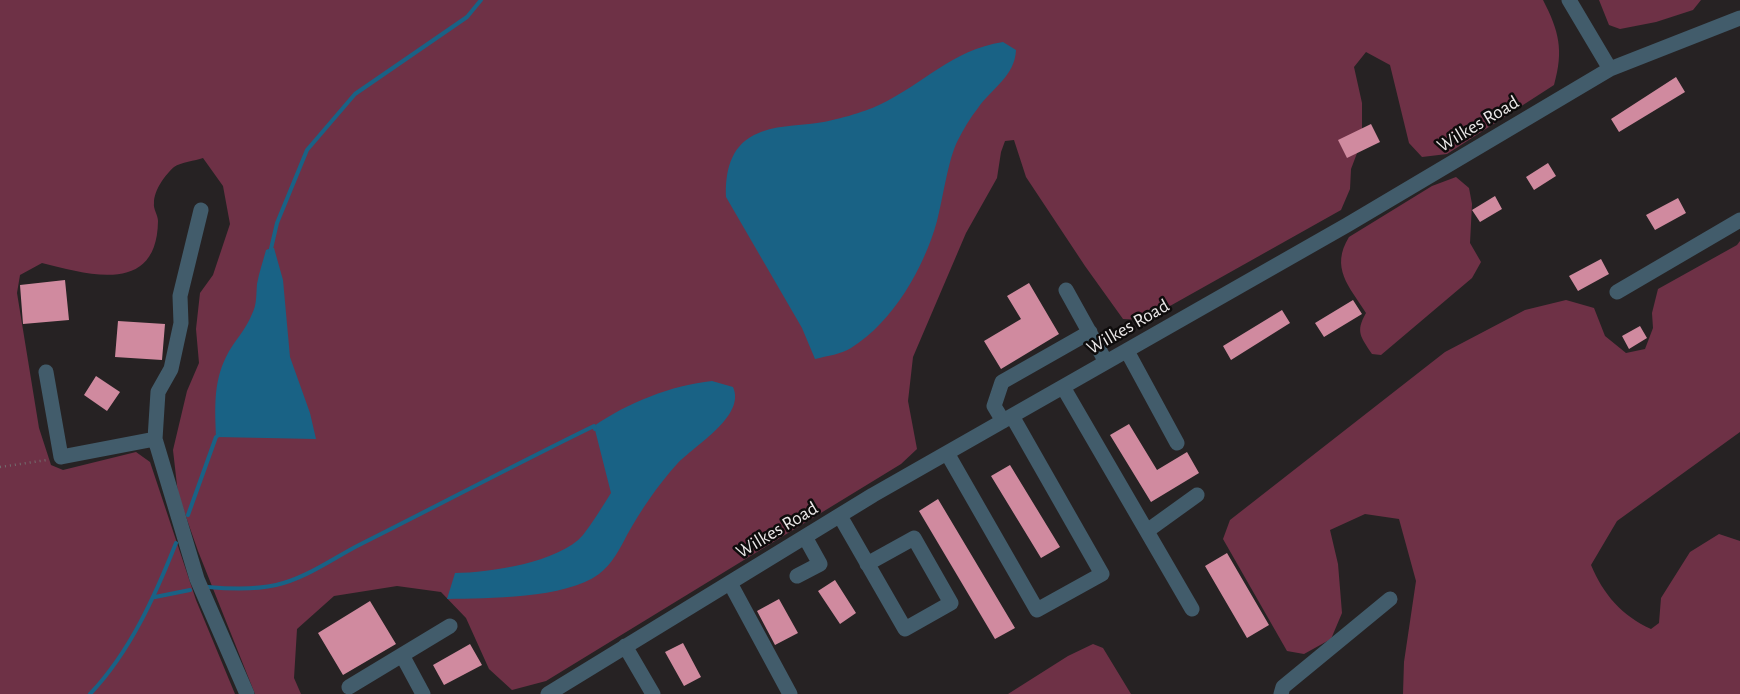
<!DOCTYPE html>
<style>
body{margin:0}
canvas{display:block;background:#262223}
</style>
<canvas width="1740" height="694"></canvas>
<script>
const c = document.querySelector('canvas').getContext('2d');
c.lineJoin = 'round';
function fillPath(path, color) { c.fillStyle = color; c.fill(path, 'evenodd'); }
function strokePath(path, color, width, dash) { c.strokeStyle = color; c.lineWidth = width; c.lineCap = dash ? 'butt' : 'round'; c.setLineDash(dash || []); c.stroke(path); }
function write(font, color, halo, rows, align = 'center') {
  c.font = font + ' "Alegreya Sans",sans-serif'; c.lineWidth = 5; c.setLineDash([]); c.textBaseline = 'middle'; c.strokeStyle = halo; c.fillStyle = color; for (const [text, x, y, turn = 0] of rows) {
    c.save(); c.translate(x, y); c.rotate((+turn || 0) * Math.PI / 180); c.textAlign = isNaN(turn) ? turn : align; if (halo) c.strokeText(text, 0, 0); c.fillText(text, 0, 0); c.restore();
  }
}
fillPath(new Path2D(`
 M 0,0 L 1543,0 C 1559,31 1564,50 1554,85 L 1447,154 L 1422,157 L 1409,143 L 1390,65 L 1366,52 L 1354,67 L 1362,103 L 1362,140 L 1351,169 L 1350,189 L 1341,210 L 1145,320 L 1123,319 L 1085,266 L 1026,177 L 1014,140 L 1005,141 L 1001,152 L 997,178 L 966,233 L 913,357 L 908,401 L 917,449 L 901,464 L 546,681 L 512,690 L 489,669 L 466,618 L 441,592 L 397,586 L 334,596 L 297,629 L 294,678 L 301,694 L 255,694 L 198,551 L 178,494 L 173,450 L 187,391 L 199,363 L 196,329 L 200,293 L 213,275 L 230,224 L 223,186 L 203,158 C 195,161 181,162 174,167 C 165,175 154,190 154,203 C 153,209 158,215 158,221 C 157,295 90,275 42,263 L 20,275 L 17,293 L 39,428 L 51,465 L 63,470 L 136,452 L 150,462 L 196,600 L 235,694 L 0,694 Z
 M 1599,0 L 1701,0 L 1693,10 L 1656,22 L 1620,29 L 1609,25 Z
 M 1456,177 L 1469,188 L 1472,204 L 1470,243 L 1481,262 L 1472,278 L 1381,355 L 1372,354 C 1361,337 1355,332 1366,313 C 1349,286 1330,268 1349,237 L 1432,186 Z
 M 1740,241 L 1740,432 L 1617,521 L 1591,565 C 1603,594 1622,616 1651,629 L 1659,623 L 1661,598 L 1690,552 L 1719,534 L 1740,541 L 1740,694 L 1403,694 L 1404,662 L 1416,581 L 1399,519 L 1365,514 L 1330,530 L 1338,564 L 1342,613 L 1331,639 L 1304,654 L 1287,651 L 1223,539 L 1230,520 L 1445,352 L 1525,310 L 1566,300 L 1594,308 L 1605,336 L 1626,353 L 1645,349 L 1653,328 L 1652,313 L 1658,289 L 1737,245 Z
 M 1093,644 L 1103,648 L 1131,694 L 1008,694 L 1068,656 Z`), '#6e3146');
fillPath(new Path2D(`
 M 1003,42 L 1016,50 C 1015,76 992,88 978,108 C 970,118 963,130 958,140 C 948,159 943,199 937,221 C 924,268 893,322 851,348 C 842,354 827,356 815,359 L 802,328 L 726,197 C 725,173 730,147 754,135 C 774,125 796,126 817,123 C 833,121 865,112 879,105 C 924,84 951,50 1003,42 Z
 M 271,248 L 274,248 L 283,280 L 290,357 L 310,413 L 316,439 L 216,437 C 215,410 213,383 226,357 C 233,342 246,330 252,314 C 257,304 256,295 257,284 C 259,273 263,261 266,250 Z
 M 712,381 L 733,387 C 746,416 695,445 677,464 C 658,485 641,510 627,535 C 620,549 612,564 599,574 C 565,599 488,598 447,599 L 455,573 C 489,573 560,562 583,535 C 593,522 602,507 611,493 L 594,426 C 627,403 672,385 712,381 Z`), '#196285');
strokePath(new Path2D(`
 M 270,253 L 277,223 L 307,150 L 355,94 L 467,17 L 481,0
 M 188,515 L 216,437 L 220,434
 M 208,587 C 230,589 254,590 276,585 C 307,578 333,558 361,544 C 439,505 516,464 594,426 L 595,429
 M 155,597 L 190,590
 M 90,694 C 130,652 155,596 176,543`), '#196285', 4);
fillPath(new Path2D(`
 M 1676,77 L 1685,92 L 1619,132 L 1611,119 Z
 M 1371,124 L 1380,142 L 1347,158 L 1338,140 Z
 M 1548,163 L 1556,176 L 1534,190 L 1526,177 Z
 M 1495,196 L 1502,209 L 1480,222 L 1472,210 Z
 M 1678,198 L 1686,213 L 1655,230 L 1646,215 Z
 M 1601,259 L 1609,274 L 1578,291 L 1569,276 Z
 M 65,280 L 69,320 L 23,324 L 20,285 Z
 M 1029,283 L 1059,334 L 1001,369 L 984,341 L 1021,319 L 1007,296 Z
 M 1353,300 L 1362,314 L 1324,337 L 1315,323 Z
 M 1282,310 L 1290,323 L 1231,360 L 1223,346 Z
 M 118,321 L 165,324 L 162,360 L 115,357 Z
 M 1640,326 L 1647,338 L 1629,349 L 1622,336 Z
 M 96,376 L 120,392 L 107,411 L 84,395 Z
 M 1129,424 L 1157,470 L 1187,452 L 1199,473 L 1151,502 L 1110,435 Z
 M 1010,465 L 1060,547 L 1041,558 L 991,476 Z
 M 938,499 L 1015,628 L 995,639 L 919,511 Z
 M 1227,553 L 1269,625 L 1247,638 L 1205,566 Z
 M 835,580 L 856,613 L 840,624 L 818,591 Z
 M 779,599 L 798,633 L 775,645 L 757,611 Z
 M 370,601 L 396,644 L 343,675 L 318,633 Z
 M 683,643 L 701,677 L 684,686 L 665,652 Z
 M 470,644 L 482,665 L 444,685 L 433,665 Z`), '#d08a9f');
strokePath(new Path2D(`
 M 0,467 L 47,460`), '#726e6f', 2.5, [1, 4]);
strokePath(new Path2D(`
 M 1569,0 L 1610,69
 M 201,210 L 180,296 L 181,323 L 171,369 L 158,392 L 155,439 L 197,579 L 247,694
 M 1066,290 L 1106,362
 M 1617,292 L 1740,220
 M 1127,351 L 1177,443
 M 46,372 L 61,457 L 155,439
 M 1063,387 L 1192,609
 M 1003,421 L 994,406 L 1002,382 L 1090,332
 M 947,453 L 1037,610 L 1102,574 L 1012,416
 M 840,516 L 905,629 L 951,603 L 914,538 L 867,564
 M 1147,531 L 1197,495
 M 797,576 L 820,564 L 805,537
 M 730,583 L 790,694
 M 625,646 L 653,694
 M 402,655 L 423,694
 M 349,687 L 450,626
 M 548,694 L 873,495 L 1347,225 L 1610,69 L 1740,18
 M 1281,694 L 1283,687 L 1390,599`), '#425c6b', 15);
write('19px', '#ebe8e8', '#0e0c0c', [
 ["Wilkes Road",1478,124,-31],
 ["Wilkes Road",1128,327,-30],
 ["Wilkes Road",777,530,-31]
]);
</script>
